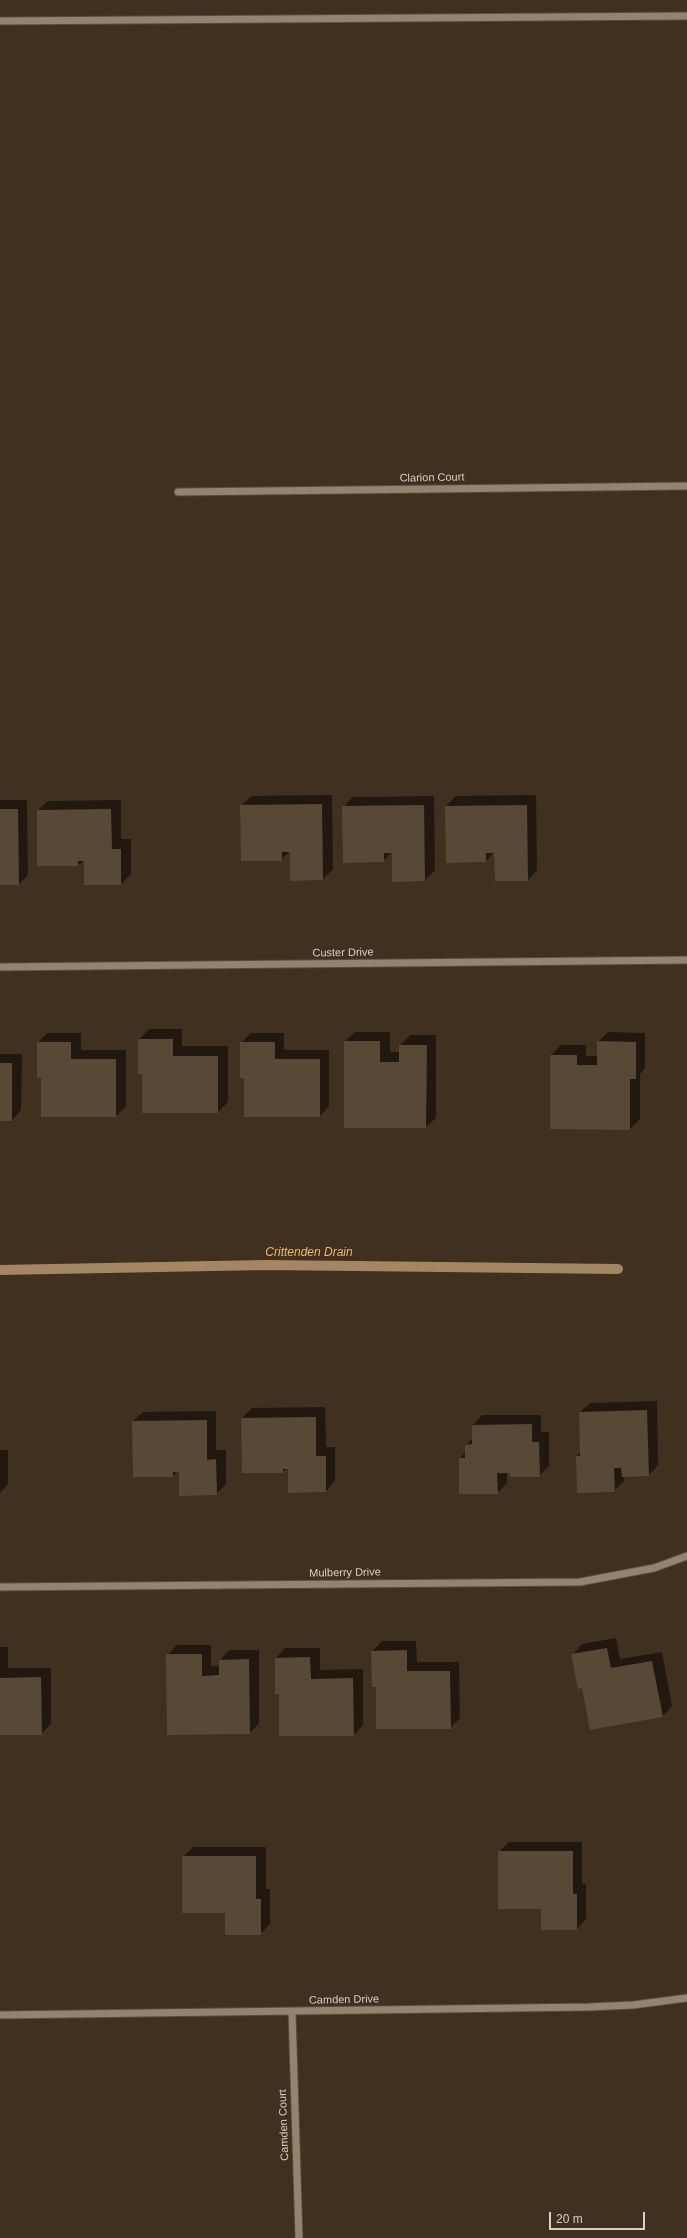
<!DOCTYPE html>
<style>
body{margin:0}
#map{position:relative;width:687px;height:2238px;overflow:hidden;background:#3f301f;font-family:Helvetica,sans-serif}
canvas{display:block}
.scale{position:absolute;left:549px;top:2212px;width:96px;height:18px;box-sizing:border-box;border:2px solid #d9cfc5;border-top:0;padding-left:5px;font-size:12px;line-height:14px;white-space:nowrap;color:#d9cfc5;-webkit-text-stroke:3px #3f301f;paint-order:stroke}
</style>
<div id="map">
<canvas width="687" height="2238"></canvas>
<div class="scale">20 m</div>
</div>
<script>
const c = document.querySelector('canvas').getContext('2d');
c.lineJoin = 'round';
function fillPath(path, color) { c.fillStyle = color; c.fill(path, 'evenodd'); }
function strokePath(path, color, width, dash) { c.strokeStyle = color; c.lineWidth = width; c.lineCap = dash ? 'butt' : 'round'; c.setLineDash(dash || []); c.stroke(path); }
function write(font, color, halo, rows, align = 'center') {
  c.font = font + ' Helvetica,sans-serif'; c.lineWidth = 3; c.setLineDash([]); c.textBaseline = 'middle'; c.strokeStyle = halo; c.fillStyle = color; for (const [text, x, y, turn = 0] of rows) {
    c.save(); c.translate(x, y); c.rotate((+turn || 0) * Math.PI / 180); c.textAlign = isNaN(turn) ? turn : align; if (halo) c.strokeText(text, 0, 0); c.fillText(text, 0, 0); c.restore();
  }
}
fillPath(new Path2D(`
 M 332,795 L 333,869 L 323,879 L 291,850 L 281,860 L 241,806 L 251,796 Z
 M 536,795 L 537,870 L 528,880 L 495,851 L 486,861 L 446,806 L 456,796 Z
 M 434,796 L 435,870 L 425,880 L 393,881 L 393,851 L 383,861 L 343,807 L 353,797 Z
 M 0,800 L 27,800 L 28,875 L 19,884 L 0,884 Z
 M 121,800 L 121,839 L 131,839 L 131,874 L 121,884 L 85,860 L 78,865 L 38,810 L 48,801 Z
 M 149,1029 L 182,1029 L 182,1046 L 228,1046 L 228,1102 L 218,1112 L 143,1073 L 139,1039 Z
 M 355,1032 L 390,1032 L 390,1052 L 400,1052 L 400,1045 L 410,1035 L 436,1035 L 436,1118 L 426,1127 L 345,1041 Z
 M 608,1032 L 645,1033 L 645,1068 L 640,1074 L 640,1119 L 630,1129 L 551,1055 L 561,1045 L 586,1045 L 586,1056 L 598,1056 L 598,1042 Z
 M 47,1033 L 81,1033 L 81,1050 L 126,1050 L 126,1107 L 116,1116 L 42,1116 L 42,1077 L 38,1043 Z
 M 251,1033 L 284,1033 L 284,1050 L 329,1050 L 329,1106 L 320,1116 L 245,1077 L 241,1043 Z
 M 0,1054 L 22,1054 L 21,1110 L 12,1120 L 0,1120 Z
 M 657,1401 L 658,1465 L 649,1475 L 624,1476 L 624,1481 L 614,1491 L 577,1456 L 581,1452 L 580,1412 L 590,1403 Z
 M 325,1407 L 326,1447 L 335,1447 L 335,1481 L 326,1491 L 289,1468 L 282,1472 L 242,1418 L 252,1408 Z
 M 216,1411 L 216,1450 L 226,1450 L 226,1484 L 216,1494 L 178,1471 L 173,1476 L 133,1421 L 143,1412 Z
 M 482,1415 L 541,1415 L 541,1432 L 549,1432 L 549,1466 L 539,1476 L 507,1472 L 507,1483 L 497,1493 L 460,1493 L 460,1458 L 466,1452 L 466,1445 L 473,1438 L 473,1425 Z
 M 0,1450 L 8,1450 L 8,1484 L 0,1493 Z
 M 616,1638 L 620,1659 L 662,1652 L 672,1706 L 663,1716 L 583,1687 L 573,1654 L 582,1644 Z
 M 382,1641 L 416,1641 L 417,1662 L 459,1662 L 460,1718 L 450,1728 L 377,1686 L 372,1651 Z
 M 177,1645 L 211,1645 L 211,1666 L 220,1666 L 220,1660 L 229,1650 L 259,1650 L 259,1723 L 250,1733 L 167,1655 Z
 M 0,1647 L 8,1647 L 8,1668 L 51,1668 L 51,1724 L 41,1734 L 0,1734 Z
 M 285,1648 L 320,1648 L 320,1670 L 363,1669 L 363,1725 L 354,1735 L 280,1693 L 276,1658 Z
 M 509,1842 L 582,1842 L 582,1884 L 586,1884 L 586,1919 L 577,1929 L 542,1908 L 499,1852 Z
 M 193,1847 L 266,1847 L 266,1889 L 270,1889 L 270,1924 L 260,1934 L 183,1857 Z`), '#0007');
strokePath(new Path2D(`
 M 0,1270 L 266,1265 L 618,1269`), '#a48762', 10);
fillPath(new Path2D(`
 M 322,804 L 323,880 L 290,881 L 290,852 L 282,852 L 282,861 L 241,861 L 240,805 Z
 M 424,805 L 425,881 L 392,882 L 392,853 L 384,853 L 384,862 L 343,863 L 342,806 Z
 M 527,805 L 528,881 L 495,881 L 494,853 L 486,853 L 486,862 L 446,863 L 445,806 Z
 M 0,809 L 18,809 L 19,885 L 0,885 Z
 M 111,809 L 112,849 L 121,849 L 121,885 L 84,885 L 84,861 L 78,861 L 78,866 L 37,866 L 37,810 Z
 M 138,1039 L 173,1039 L 173,1056 L 218,1056 L 218,1113 L 142,1113 L 142,1074 L 138,1074 Z
 M 344,1041 L 380,1041 L 380,1062 L 399,1062 L 399,1045 L 427,1045 L 426,1128 L 344,1128 Z
 M 597,1041 L 636,1042 L 636,1079 L 630,1079 L 630,1130 L 550,1129 L 550,1055 L 577,1055 L 577,1065 L 597,1065 Z
 M 37,1042 L 71,1042 L 71,1059 L 116,1059 L 116,1117 L 41,1117 L 41,1078 L 37,1078 Z
 M 240,1042 L 275,1042 L 275,1059 L 320,1059 L 320,1117 L 244,1117 L 244,1078 L 240,1078 Z
 M 0,1063 L 12,1063 L 12,1121 L 0,1121 Z
 M 647,1410 L 649,1476 L 622,1477 L 621,1468 L 614,1468 L 615,1492 L 577,1493 L 576,1456 L 580,1456 L 579,1412 Z
 M 316,1417 L 316,1456 L 326,1456 L 326,1492 L 288,1493 L 288,1469 L 283,1469 L 283,1473 L 242,1473 L 241,1418 Z
 M 207,1420 L 207,1460 L 216,1459 L 217,1495 L 179,1496 L 179,1472 L 173,1472 L 173,1477 L 133,1477 L 132,1421 Z
 M 532,1424 L 532,1442 L 539,1442 L 540,1477 L 510,1477 L 509,1473 L 497,1473 L 498,1494 L 459,1494 L 459,1458 L 465,1458 L 465,1445 L 472,1444 L 472,1425 Z
 M 607,1648 L 611,1668 L 652,1661 L 663,1717 L 590,1730 L 582,1688 L 578,1689 L 571,1654 Z
 M 407,1650 L 407,1671 L 450,1671 L 451,1729 L 376,1729 L 376,1687 L 372,1687 L 371,1651 Z
 M 166,1654 L 202,1654 L 202,1676 L 219,1675 L 219,1660 L 249,1659 L 250,1734 L 167,1735 Z
 M 310,1657 L 311,1679 L 353,1678 L 354,1736 L 279,1736 L 279,1694 L 275,1694 L 275,1658 Z
 M 41,1677 L 42,1735 L 0,1735 L 0,1678 Z
 M 498,1851 L 573,1851 L 573,1894 L 577,1894 L 577,1930 L 541,1930 L 541,1909 L 498,1909 Z
 M 182,1856 L 256,1856 L 256,1899 L 261,1899 L 261,1935 L 225,1935 L 225,1913 L 182,1913 Z`), '#584836');
const minor = new Path2D(`
 M 0,21 L 687,16
 M 178,492 L 687,486
 M 0,967 L 687,960
 M 0,1587 L 580,1582 L 654,1568 L 687,1556
 M 292,2012 L 299,2238
 M 0,2015 L 589,2007 L 633,2005 L 687,1998`);
strokePath(minor, '#584b3c', 9);
strokePath(minor, '#94836f', 7);
write('11px', '#d9cfc5', '#3f301f', [
 ["Clarion Court",432,478,-1],
 ["Custer Drive",343,953,-1],
 ["Mulberry Drive",345,1573,-1],
 ["Camden Drive",344,2000,-1],
 ["Camden Court",284,2125,-92]
]);
write('italic 12px', '#f2b871', '#3f301f', [
 ["Crittenden Drain",309,1253]
]);
</script>
